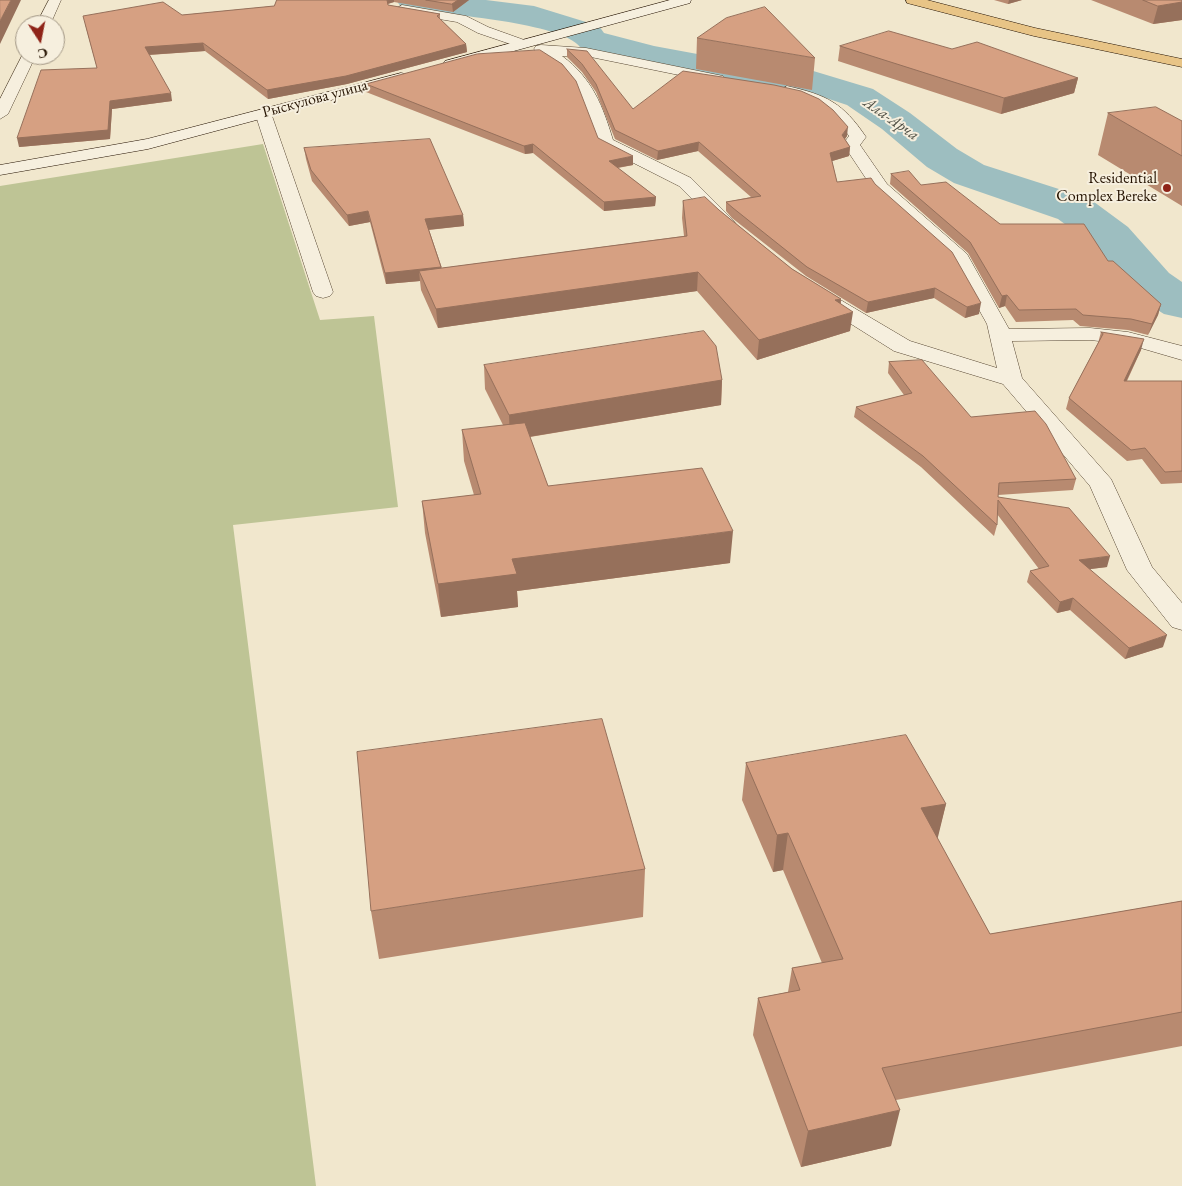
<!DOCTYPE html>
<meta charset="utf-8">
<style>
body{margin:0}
#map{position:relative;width:1182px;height:1186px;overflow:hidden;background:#f1e7cd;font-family:"EB Garamond",serif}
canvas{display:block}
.north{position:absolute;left:15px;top:15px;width:50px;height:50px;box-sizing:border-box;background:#f6efde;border:1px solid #a29785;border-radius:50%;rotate:169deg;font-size:14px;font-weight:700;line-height:20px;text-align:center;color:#241200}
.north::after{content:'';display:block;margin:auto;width:18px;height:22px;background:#8f2418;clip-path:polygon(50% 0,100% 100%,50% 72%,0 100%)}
</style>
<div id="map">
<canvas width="1182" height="1186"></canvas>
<div class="north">С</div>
</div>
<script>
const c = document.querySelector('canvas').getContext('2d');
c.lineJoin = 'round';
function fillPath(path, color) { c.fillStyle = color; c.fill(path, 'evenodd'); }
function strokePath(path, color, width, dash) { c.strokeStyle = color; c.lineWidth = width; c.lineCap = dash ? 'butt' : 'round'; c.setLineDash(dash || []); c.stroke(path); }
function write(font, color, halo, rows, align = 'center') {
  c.font = font + ' "EB Garamond",serif'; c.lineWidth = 4; c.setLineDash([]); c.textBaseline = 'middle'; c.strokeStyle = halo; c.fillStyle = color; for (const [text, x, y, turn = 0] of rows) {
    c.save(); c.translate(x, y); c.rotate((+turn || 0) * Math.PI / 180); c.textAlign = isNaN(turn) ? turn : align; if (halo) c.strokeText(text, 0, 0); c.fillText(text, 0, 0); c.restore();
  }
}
fillPath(new Path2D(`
 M 263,144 L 320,320 L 374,316 L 398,507 L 233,525 L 316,1186 L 0,1186 L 0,186 Z`), '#bec495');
fillPath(new Path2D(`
 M 396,0 L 486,0 L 534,6 L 599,26 L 604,33 L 654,46 L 719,58 L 810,70 L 873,89 L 910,113 L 957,149 L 984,165 L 1090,199 L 1128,227 L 1169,273 L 1182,282 L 1182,318 L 1164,314 L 1133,295 L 1096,247 L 1058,219 L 954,183 L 927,167 L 882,129 L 847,105 L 805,91 L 719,80 L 652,67 L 580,47 C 563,23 445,14 412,10 L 401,7 Z`), '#9dbec0');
const minor = new Path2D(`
 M 49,0 L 61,0 L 50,25 L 36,25 Z
 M 402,5 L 466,16 L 488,27 L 527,41 L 529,44 L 522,48 L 478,33 L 457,22 L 397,12 L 396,9 Z
 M 541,45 L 586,48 L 723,76 L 725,79 L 723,82 L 718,83 L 586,56 L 562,56 C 592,78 603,106 613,140 L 691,178 L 733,220 L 736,224 L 733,228 L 721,228 L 679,186 L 600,146 L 578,88 L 563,70 L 536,52 L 534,49 L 536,46 Z
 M 24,52 L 25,55 L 36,55 L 8,114 L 0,119 L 0,99 Z
 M 787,86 C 827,95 843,103 866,137 L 860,145 L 887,184 L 967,254 L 1009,329 L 1090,328 L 1128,332 L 1182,346 L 1182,360 L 1127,344 L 1090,340 L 1012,341 L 1022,378 L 1111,479 L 1152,567 L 1182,603 L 1182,630 L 1172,627 L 1127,570 L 1090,486 L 1003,384 L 894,351 L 813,300 L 810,296 L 813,292 L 820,290 L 827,292 L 910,341 L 997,368 L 987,324 L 952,261 L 875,192 L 843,144 L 849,136 C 830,107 814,102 782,94 L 779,91 Z
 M 263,108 L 271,113 L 333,292 L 330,296 L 323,298 L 316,296 L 313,292 L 255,113 Z`);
const secondary = new Path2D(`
 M 670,0 L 691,0 L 690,3 L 455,67 L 450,68 L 443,64 L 445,61 Z
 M 401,73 L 406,74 L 408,77 L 406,80 L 148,149 L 0,175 L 0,165 L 147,139 Z`);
const primary = new Path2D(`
 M 906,0 L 927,0 L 1035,28 L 1182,59 L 1182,67 L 1034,36 L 907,3 Z`);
strokePath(minor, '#574733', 1);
strokePath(secondary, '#241200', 1);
strokePath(primary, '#241200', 1);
fillPath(minor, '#f6efde');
fillPath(secondary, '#f6efde');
fillPath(primary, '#e8c486');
fillPath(new Path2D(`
 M 277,0 L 469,0 L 453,12 L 394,2 L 388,4 L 388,5 L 440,14 L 440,19 L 466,44 L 467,52 L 347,84 L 268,99 L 205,51 L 149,55 L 172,101 L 112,109 L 110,139 L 19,147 L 97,68 L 85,24 L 182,15 L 274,6 Z
 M 994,0 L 1022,0 L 1008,4 Z
 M 1091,0 L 1182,0 L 1182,20 L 1153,24 Z
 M 697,38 L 815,58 L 812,90 L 696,69 Z
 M 840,46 L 952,49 L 1078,78 L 1074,93 L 1001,114 L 838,61 Z
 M 567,49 L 633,109 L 847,136 L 845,139 L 850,147 L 849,156 L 832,161 L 837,182 L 875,184 L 979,314 L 965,318 L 934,298 L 866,313 L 806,276 L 732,218 L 726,211 L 726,202 L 751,197 L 698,151 L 657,160 L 615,139 L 596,92 L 582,72 L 567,57 Z
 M 366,84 L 598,138 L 633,165 L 618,168 L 656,197 L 655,206 L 604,211 L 533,153 L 525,154 L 366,92 Z
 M 1108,113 L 1182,121 L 1182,206 L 1098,155 Z
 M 304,148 L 463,215 L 464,226 L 429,230 L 442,268 L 684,236 L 682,218 L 683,201 L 719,210 L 792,269 L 841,299 L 841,304 L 850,331 L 757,360 L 697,291 L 438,328 L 421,290 L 420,281 L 386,284 L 370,222 L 349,226 L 312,181 L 306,159 Z
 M 891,174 L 921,185 L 1000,224 L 1108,261 L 1161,304 L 1158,315 L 1148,335 L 1128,330 L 1080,326 L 1073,320 L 1016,322 L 1005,306 L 999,308 L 968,253 L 890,184 Z
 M 1101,332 L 1141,350 L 1127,381 L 1182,381 L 1182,483 L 1161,484 L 1142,459 L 1127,461 L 1066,409 L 1069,398 L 1098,343 Z
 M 889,362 L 971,417 L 1076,479 L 1073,490 L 998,495 L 998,497 L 1107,567 L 1090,569 L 1163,647 L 1125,659 L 1070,610 L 1057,613 L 1027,582 L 1030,571 L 1039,569 L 997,514 L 997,525 L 994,536 L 921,467 L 854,417 L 856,407 L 904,395 L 888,373 Z
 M 484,365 L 722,380 L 721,405 L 530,437 L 548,486 L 730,563 L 517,591 L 518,607 L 441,617 L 425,533 L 422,501 L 474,495 L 464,461 L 462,430 L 503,425 L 485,389 Z
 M 746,763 L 946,804 L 937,838 L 990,934 L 1182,901 L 1182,1046 L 896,1100 L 891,1146 L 801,1167 L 753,1035 L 758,998 L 788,992 L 792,968 L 822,963 L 783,870 L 773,872 L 742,800 Z
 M 645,869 L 643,917 L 379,959 L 371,911 Z`), '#b88a70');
fillPath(new Path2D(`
 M 11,0 L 21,0 L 0,44 L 0,21 Z
 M 387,0 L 394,0 L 394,2 L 387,4 Z
 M 458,0 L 469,0 L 453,12 L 452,4 Z
 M 1009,0 L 1022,0 L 1008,4 Z
 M 1182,2 L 1182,20 L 1153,24 L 1158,6 Z
 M 203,43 L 205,51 L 146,55 L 145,47 Z
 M 466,44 L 467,52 L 347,84 L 268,99 L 267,90 Z
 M 1078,78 L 1074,93 L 1001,114 L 1004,98 Z
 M 171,93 L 172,101 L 112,109 L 110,139 L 19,147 L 17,138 L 110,101 Z
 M 848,127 L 847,136 L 841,144 L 842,135 Z
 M 699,142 L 698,151 L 657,160 L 658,151 Z
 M 533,144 L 533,153 L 525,154 L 524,146 Z
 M 850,147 L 849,156 L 829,162 L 830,153 Z
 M 633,156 L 633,165 L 609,169 L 609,161 Z
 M 656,197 L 655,206 L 604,211 L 604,202 Z
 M 368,211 L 370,222 L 349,226 L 347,215 Z
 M 463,215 L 464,226 L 426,230 L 425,219 Z
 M 441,267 L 442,278 L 419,271 L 420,281 L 386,284 L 385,273 Z
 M 698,272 L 697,291 L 438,328 L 436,309 Z
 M 935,288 L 934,298 L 866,313 L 868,302 Z
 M 1007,295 L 1005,306 L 999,308 L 1002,296 Z
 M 841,299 L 839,316 L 853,312 L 850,331 L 757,360 L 759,340 L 835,300 Z
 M 981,303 L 979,314 L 965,318 L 967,307 Z
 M 1161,304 L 1158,315 L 1148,335 L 1152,324 Z
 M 1144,339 L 1141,350 L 1121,392 L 1124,381 Z
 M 722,380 L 721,405 L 510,440 L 509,415 Z
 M 733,531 L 730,563 L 517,591 L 518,607 L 441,617 L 438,584 L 512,559 Z
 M 1110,556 L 1107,567 L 1075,571 L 1079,560 Z
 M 1073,598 L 1070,610 L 1057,613 L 1060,602 Z
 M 1167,635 L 1163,647 L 1125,659 L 1129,648 Z
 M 946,804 L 937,841 L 921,808 Z
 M 788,833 L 783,870 L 773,872 L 777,835 Z
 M 900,1110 L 891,1146 L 801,1167 L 808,1131 Z`), '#96705b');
const building = new Path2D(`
 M 0,0 L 11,0 L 0,21 Z
 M 277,0 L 387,0 L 388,5 L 440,14 L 437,16 L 466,44 L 346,76 L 267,90 L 203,43 L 145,47 L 171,93 L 110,101 L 108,130 L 17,138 L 41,70 L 97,68 L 83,16 L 163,2 L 182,15 L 274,6 Z
 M 426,0 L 458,0 L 452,4 Z
 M 1143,0 L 1182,0 L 1182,2 L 1158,6 Z
 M 765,7 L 815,58 L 697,38 L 726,18 Z
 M 889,31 L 952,49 L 977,42 L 1078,78 L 1004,98 L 840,46 Z
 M 567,49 L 587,51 L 633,109 L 683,71 L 774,85 L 801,91 L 819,99 L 833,110 L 848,127 L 842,135 L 850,147 L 830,153 L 837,182 L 871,178 L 875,184 L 952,252 L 981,303 L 967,307 L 935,288 L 868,302 L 807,267 L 733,208 L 726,202 L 761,196 L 699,142 L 658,151 L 615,130 L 596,84 L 582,64 Z
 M 540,50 L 562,64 L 576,81 L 598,138 L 633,156 L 609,161 L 656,197 L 604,202 L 533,144 L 524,146 L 366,84 L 477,54 Z
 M 1156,107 L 1182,121 L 1182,156 L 1108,113 Z
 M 430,139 L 463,215 L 425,219 L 441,267 L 385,273 L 368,211 L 347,215 L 311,170 L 304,148 Z
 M 909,171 L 921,185 L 946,182 L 1000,224 L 1084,224 L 1108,261 L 1113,261 L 1161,304 L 1152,324 L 1131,319 L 1083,315 L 1076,309 L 1019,310 L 1007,295 L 1002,296 L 970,242 L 891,174 Z
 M 705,197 L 719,210 L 792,269 L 841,299 L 835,300 L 853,312 L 759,340 L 698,272 L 436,309 L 419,271 L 687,236 L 683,201 Z
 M 704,331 L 716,346 L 722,380 L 509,415 L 484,365 Z
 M 1101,332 L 1144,339 L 1124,381 L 1182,381 L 1182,471 L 1165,472 L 1145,448 L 1131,450 L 1069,398 L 1103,334 Z
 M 922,360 L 971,417 L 1035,411 L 1046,424 L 1076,479 L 999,483 L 998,497 L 1069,508 L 1110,556 L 1079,560 L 1167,635 L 1129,648 L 1073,598 L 1060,602 L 1030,571 L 1049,566 L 998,500 L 997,525 L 923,456 L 856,407 L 912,393 L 889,362 Z
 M 525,423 L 548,486 L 702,468 L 733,531 L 512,559 L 517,574 L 438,584 L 422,501 L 481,494 L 462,430 Z
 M 602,719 L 645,869 L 371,911 L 357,752 Z
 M 906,735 L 946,804 L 921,808 L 990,934 L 1182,901 L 1182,1012 L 882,1068 L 900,1110 L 808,1131 L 758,998 L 800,990 L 792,968 L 843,959 L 788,833 L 777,835 L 746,763 Z`);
fillPath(building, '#d6a082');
strokePath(building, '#96705b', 1);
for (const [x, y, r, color] of [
 [1167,188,5,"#8f2418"]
]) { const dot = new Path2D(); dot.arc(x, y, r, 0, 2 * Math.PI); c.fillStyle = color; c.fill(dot); strokePath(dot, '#f6efde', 2); }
write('16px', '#241200', '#f6efde', [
 ["Рыскулова улица",315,99,-15]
]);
write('italic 16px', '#4e4e43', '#f6efde', [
 ["Ала-Арча",891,119,35]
]);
write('16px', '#241200', '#f6efde', [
 ["Residential",1157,179],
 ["Complex Bereke",1157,197]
], 'right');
</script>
